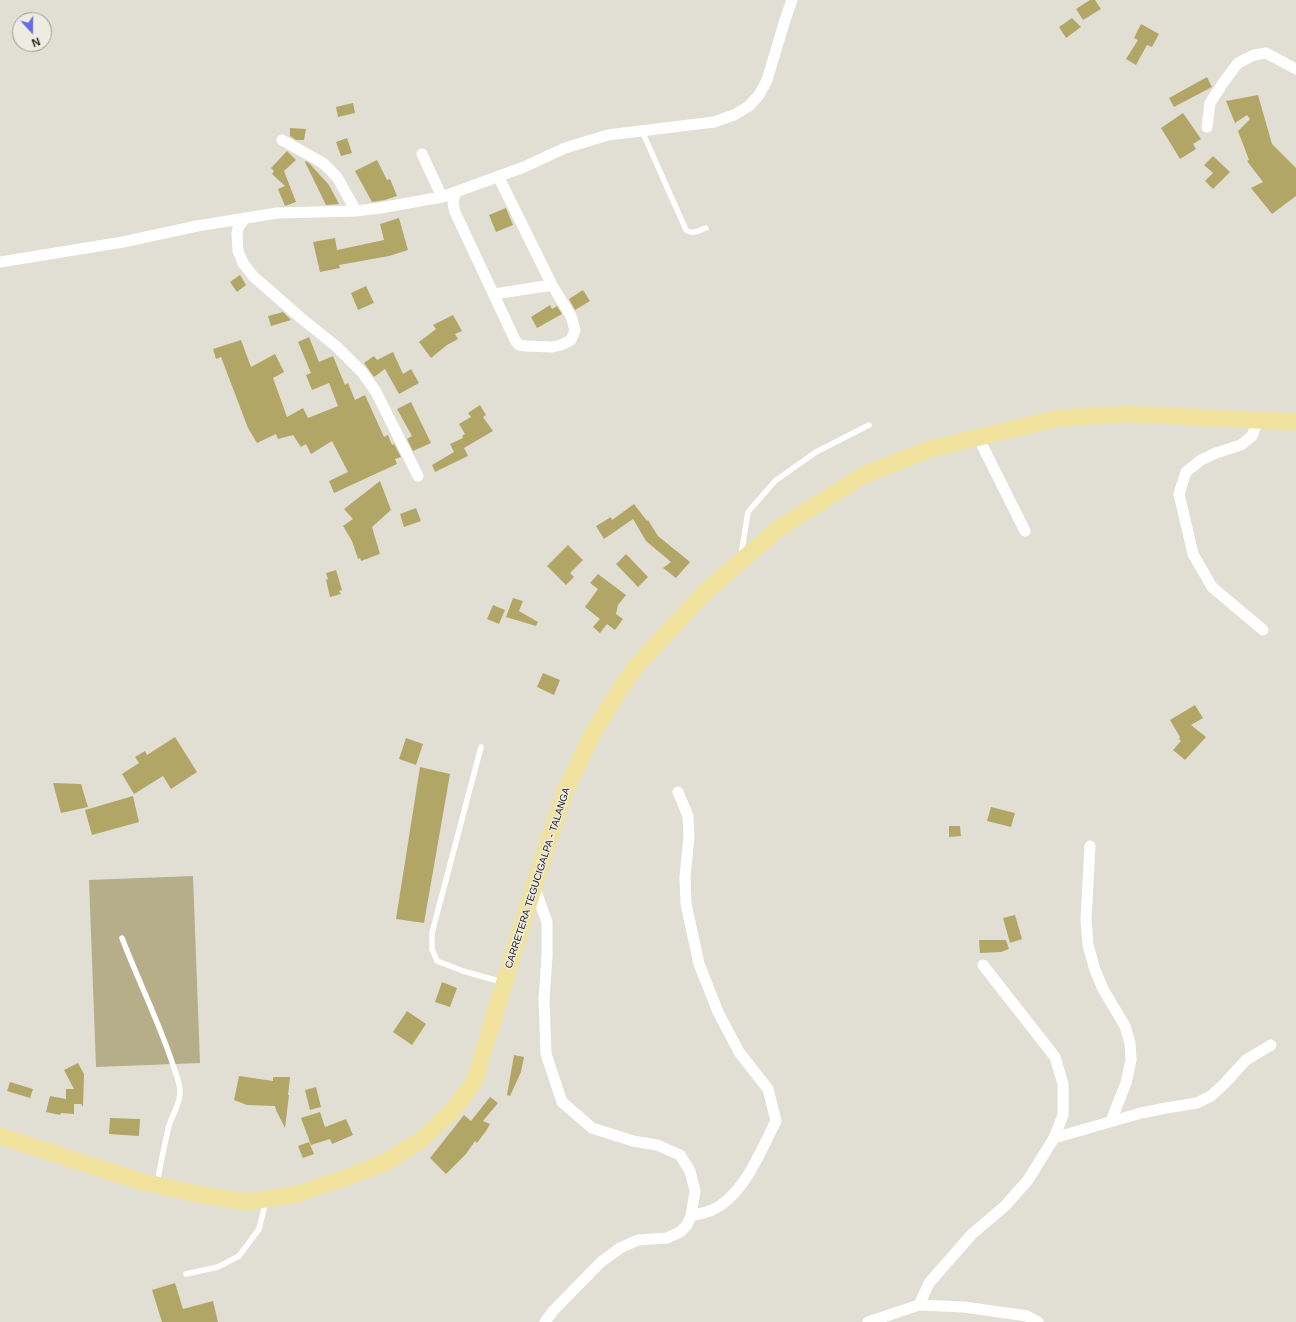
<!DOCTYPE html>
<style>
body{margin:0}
#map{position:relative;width:1296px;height:1322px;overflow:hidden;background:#e1dfd4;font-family:Arial,sans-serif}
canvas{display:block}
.north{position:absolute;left:12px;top:12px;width:40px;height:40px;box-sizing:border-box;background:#eeece1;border:1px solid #9c9a92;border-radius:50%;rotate:159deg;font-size:11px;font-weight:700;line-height:16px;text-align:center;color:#201f1b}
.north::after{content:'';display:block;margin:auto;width:14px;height:18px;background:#676ae4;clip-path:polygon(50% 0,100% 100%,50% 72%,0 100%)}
</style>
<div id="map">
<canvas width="1296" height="1322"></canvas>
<div class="north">N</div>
</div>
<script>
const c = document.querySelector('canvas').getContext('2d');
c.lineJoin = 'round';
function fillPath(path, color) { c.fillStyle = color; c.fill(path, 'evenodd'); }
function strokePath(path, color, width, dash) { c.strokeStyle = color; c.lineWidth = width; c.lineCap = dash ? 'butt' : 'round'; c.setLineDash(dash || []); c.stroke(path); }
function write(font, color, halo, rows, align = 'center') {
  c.font = font + ' Arial,sans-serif'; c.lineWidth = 3; c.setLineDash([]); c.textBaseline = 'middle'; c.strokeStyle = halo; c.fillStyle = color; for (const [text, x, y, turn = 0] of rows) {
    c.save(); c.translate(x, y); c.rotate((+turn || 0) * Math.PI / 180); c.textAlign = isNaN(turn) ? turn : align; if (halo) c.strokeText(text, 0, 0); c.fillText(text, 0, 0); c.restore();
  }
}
fillPath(new Path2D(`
 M 193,876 L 200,1063 L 96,1067 L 89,880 Z`), '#b5ae89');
fillPath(new Path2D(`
 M 1090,0 L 1095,0 L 1101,9 L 1083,20 L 1076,9 Z
 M 1072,18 L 1081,27 L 1066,38 L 1059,27 Z
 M 1141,24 L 1159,34 L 1152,47 L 1147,45 L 1136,65 L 1126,59 L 1138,40 L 1134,38 Z
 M 1207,77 L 1212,87 L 1174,107 L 1169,98 Z
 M 1258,95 L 1272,144 L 1296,168 L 1296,196 L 1272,214 L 1251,188 L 1263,182 L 1247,161 L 1249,160 L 1238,131 L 1250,119 L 1247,115 L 1235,123 L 1226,101 Z
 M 353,103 L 355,113 L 338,117 L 336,107 Z
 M 1183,113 L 1201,139 L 1193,144 L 1196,149 L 1180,159 L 1161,128 Z
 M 290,128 L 306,129 L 304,140 L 296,140 L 290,136 Z
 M 347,138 L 352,153 L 341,156 L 336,142 Z
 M 287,151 L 296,160 L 284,171 L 296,202 L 285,206 L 278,189 L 285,186 L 272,174 L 274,171 L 271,168 Z
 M 1213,156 L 1230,172 L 1213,189 L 1205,181 L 1213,173 L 1204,165 Z
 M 377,160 L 387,180 L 390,179 L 397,196 L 385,200 L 372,202 L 355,171 Z
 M 306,161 L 310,164 L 329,185 L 339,204 L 326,205 L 305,162 Z
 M 506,208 L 513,225 L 496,232 L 489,215 Z
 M 399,218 L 408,250 L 389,256 L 339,265 L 340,268 L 320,272 L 313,242 L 335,238 L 337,250 L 384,240 L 380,224 Z
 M 240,275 L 246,285 L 237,292 L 230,282 Z
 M 366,286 L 374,303 L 358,310 L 351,293 Z
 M 583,290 L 590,301 L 575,310 L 569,299 Z
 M 550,305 L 552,309 L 557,306 L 562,314 L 537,328 L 531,317 Z
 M 283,312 L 291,320 L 271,326 L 268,316 Z
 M 453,315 L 462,331 L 455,334 L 458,339 L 447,345 L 431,358 L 419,342 L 436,329 L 433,325 Z
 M 309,337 L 319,362 L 333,356 L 345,385 L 348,383 L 355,400 L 365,395 L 384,437 L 388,435 L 392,445 L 394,444 L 401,457 L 395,459 L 397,464 L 334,493 L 329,481 L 348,472 L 332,441 L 311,454 L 306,444 L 301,447 L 293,435 L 278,439 L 276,434 L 257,443 L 248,428 L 221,357 L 216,359 L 213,349 L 241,340 L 251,367 L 275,354 L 284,372 L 273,378 L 287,417 L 303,408 L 308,418 L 338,406 L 329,383 L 312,390 L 306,375 L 311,373 L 298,342 Z
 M 393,352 L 403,374 L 411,369 L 419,383 L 399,394 L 385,369 L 374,377 L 364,363 L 374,356 L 377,360 Z
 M 411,402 L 431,443 L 413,451 L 407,439 L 412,436 L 397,409 Z
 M 480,405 L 486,415 L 483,417 L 493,431 L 464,448 L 468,456 L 435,472 L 432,465 L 454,452 L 450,444 L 463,438 L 462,436 L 465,434 L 459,424 L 471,417 L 468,413 Z
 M 380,481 L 391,510 L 372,527 L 380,554 L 361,561 L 360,558 L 358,559 L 352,541 L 343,526 L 353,519 L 344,509 Z
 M 634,504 L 647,521 L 648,520 L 658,536 L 690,562 L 676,578 L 663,568 L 671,562 L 646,541 L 633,519 L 604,539 L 596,526 L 611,517 L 612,520 Z
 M 416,508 L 421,521 L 404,527 L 400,514 Z
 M 568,545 L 583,560 L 570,573 L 574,577 L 566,585 L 547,566 Z
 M 626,554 L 648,577 L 638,587 L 616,564 Z
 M 336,570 L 342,590 L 339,591 L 341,594 L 330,597 L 326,580 L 328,579 L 326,573 Z
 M 598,574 L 626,595 L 618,605 L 616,614 L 623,619 L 615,630 L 607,624 L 600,633 L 593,627 L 600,619 L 585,607 L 598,589 L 590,583 Z
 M 513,598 L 523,601 L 519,611 L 538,622 L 536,626 L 506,617 Z
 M 493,605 L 505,610 L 499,624 L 487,619 Z
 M 543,673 L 560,680 L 554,695 L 537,687 Z
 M 1195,705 L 1203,718 L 1191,725 L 1206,737 L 1185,760 L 1173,750 L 1181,741 L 1179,739 L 1180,737 L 1170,720 Z
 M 175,737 L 197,772 L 171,789 L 163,776 L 134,794 L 122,774 L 139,763 L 135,757 L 145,751 L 147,755 Z
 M 406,738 L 423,744 L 416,765 L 399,759 Z
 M 420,767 L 450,774 L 424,923 L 396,919 Z
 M 53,783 L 81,784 L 88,807 L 61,813 Z
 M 133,796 L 139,822 L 92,835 L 85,810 Z
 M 991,807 L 1015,813 L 1011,827 L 987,821 Z
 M 949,826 L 960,826 L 961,836 L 949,837 Z
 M 1015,915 L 1022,939 L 1010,943 L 1003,918 Z
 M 979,940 L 1006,940 L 1009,949 L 1001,952 L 980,953 Z
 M 442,982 L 457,988 L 450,1007 L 435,1002 Z
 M 407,1011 L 426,1024 L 412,1045 L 393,1032 Z
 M 514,1055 L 524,1057 L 521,1072 L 510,1096 L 507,1095 Z
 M 78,1063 L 84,1074 L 83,1107 L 81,1104 L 74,1104 L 74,1114 L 61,1113 L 60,1115 L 46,1112 L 50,1096 L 66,1099 L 66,1089 L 74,1089 L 64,1070 Z
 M 239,1076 L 273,1081 L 273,1077 L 290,1077 L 288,1095 L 289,1095 L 285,1128 L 276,1110 L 275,1106 L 247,1105 L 234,1100 Z
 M 10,1082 L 33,1089 L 30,1098 L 7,1091 Z
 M 316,1087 L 321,1107 L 310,1110 L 305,1090 Z
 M 490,1097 L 498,1103 L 483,1121 L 490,1124 L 486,1131 L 477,1143 L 475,1141 L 466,1154 L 446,1174 L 430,1158 L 464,1115 L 471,1121 Z
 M 320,1112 L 325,1127 L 346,1119 L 353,1135 L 332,1144 L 330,1139 L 311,1145 L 301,1118 Z
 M 110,1118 L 140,1119 L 139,1136 L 109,1134 Z
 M 309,1142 L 314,1154 L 303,1158 L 298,1146 Z
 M 175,1283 L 183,1309 L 213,1301 L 218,1322 L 162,1322 L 152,1290 Z`), '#b2a667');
strokePath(new Path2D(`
 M 642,131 L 686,230 C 692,235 700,230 706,228
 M 741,555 L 748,512 L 775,481 L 816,452 L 869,425
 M 481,747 L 432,933 L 432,949 L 437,961 L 463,971 L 502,982
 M 122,938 C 138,980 158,1020 172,1062 C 175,1073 181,1082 180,1094 C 179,1106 172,1115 169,1126 C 164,1145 161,1164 157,1183
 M 186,1274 L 218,1267 L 239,1256 L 259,1229 L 266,1201`), '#fff', 5.5);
strokePath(new Path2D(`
 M 1207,127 L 1210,103 L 1223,83 L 1238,63 L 1254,55 L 1266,53 L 1296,69
 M 282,140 L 323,163 L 337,177 L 356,211
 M 422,154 L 442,197
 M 455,193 L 453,203 L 455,212 L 515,340 L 519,345 L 525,346 L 552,347 L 561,345 L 571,340 L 575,330 L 571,316 L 552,285 L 498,176
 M 245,218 L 238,228 L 237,234 L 238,251 L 243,263 L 253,276 L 301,318 L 337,347 L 362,372 L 376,392 L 418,476
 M 0,262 L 123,242 L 197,226 L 277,213 L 356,211 L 380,208 L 442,197 L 524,167 L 565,148 L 608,135 L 714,122 L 734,115 L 749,106 L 759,95 L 767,80 L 785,20 L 792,0
 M 494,294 L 552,285
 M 1258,420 L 1252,436 L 1241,445 L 1216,453 L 1201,460 L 1186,472 L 1179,494 L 1193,554 L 1212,587 L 1263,630
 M 978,437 L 1025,531
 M 678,792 L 688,816 L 689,836 L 685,877 L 686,904 L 699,964 L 718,1012 L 739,1052 L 768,1089 L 776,1121 C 761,1150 744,1196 712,1210 C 706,1213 698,1214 691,1216
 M 1090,846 L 1086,920 L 1088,945 L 1095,970 L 1103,989 L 1125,1026 L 1130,1043 L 1131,1060 L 1126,1083 L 1111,1121
 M 534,886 L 547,922 L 547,956 L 544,999 L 546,1054 L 562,1102 L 592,1128 L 633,1141 L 657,1145 L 680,1155 L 690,1171 L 695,1191 L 691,1216 L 687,1225 L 680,1232 L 667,1238 L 638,1240 L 620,1248 L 601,1262 L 553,1311 L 545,1322
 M 1054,1138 L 1141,1113 L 1166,1108 L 1197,1103 L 1211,1096 L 1224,1084 L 1246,1060 L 1271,1045
 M 919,1305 L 929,1283 L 972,1234 L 1005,1206 L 1028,1180 L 1054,1138 L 1063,1115 L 1063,1084 L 1055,1057 L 983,965
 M 868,1322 L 919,1305 L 964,1307 L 1027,1316 L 1038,1322`), '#fff', 11);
strokePath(new Path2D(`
 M 0,1136 L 139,1181 L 192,1193 L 247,1202 L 297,1194 L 342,1179 L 386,1162 L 421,1140 L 453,1110 L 474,1082 L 534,886 L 565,791 L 595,729 L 632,671 L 704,593 L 778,529 L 864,475 L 930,449 L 1059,418 L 1129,414 L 1296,422`), '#f0e29d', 17);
write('10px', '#201f1b', '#eeece1', [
 ["CARRETERA TEGUCIGALPA - TALANGA",538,878,-72]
]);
</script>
